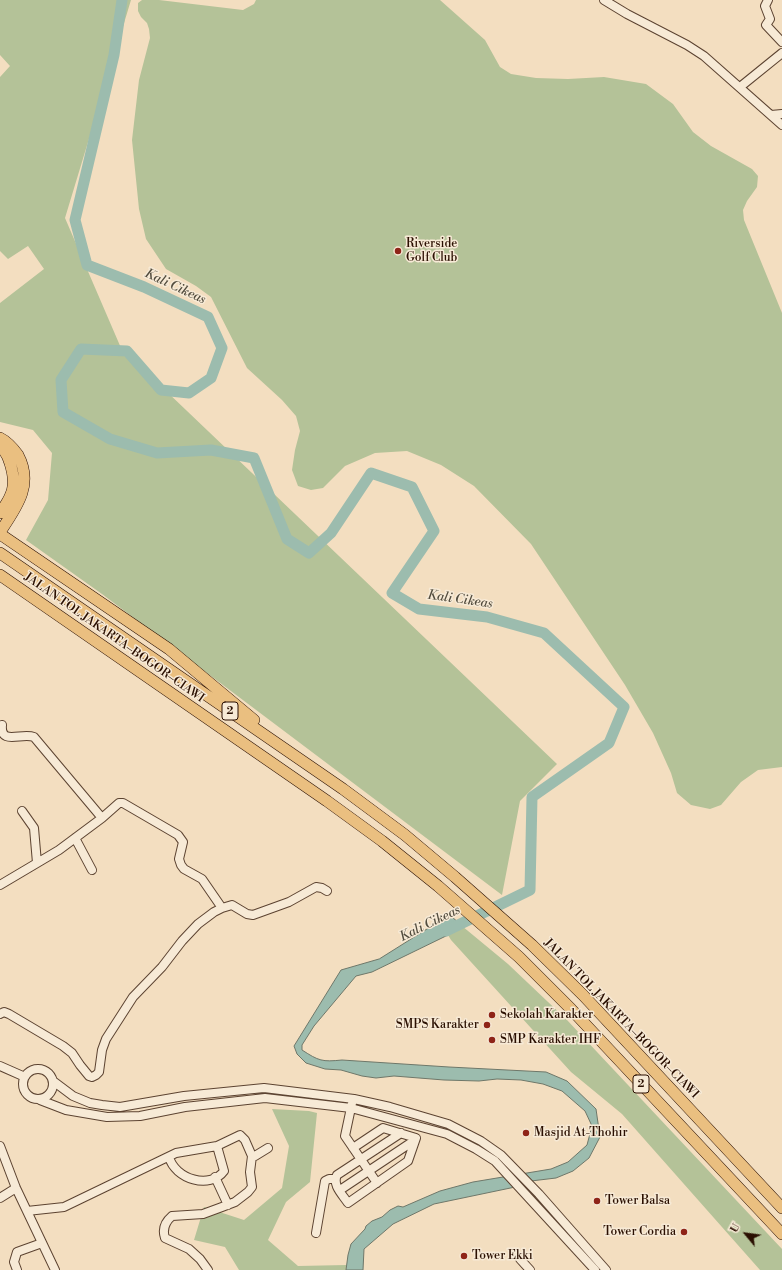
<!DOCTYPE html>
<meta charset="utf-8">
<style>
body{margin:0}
#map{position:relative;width:782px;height:1270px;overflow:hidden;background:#f3dec0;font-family:"Libre Bodoni",serif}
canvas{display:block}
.north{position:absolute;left:726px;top:1214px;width:40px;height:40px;-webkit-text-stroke:3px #f7ead6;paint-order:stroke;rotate:299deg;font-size:11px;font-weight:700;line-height:16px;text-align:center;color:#2a0f01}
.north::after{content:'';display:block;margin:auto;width:14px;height:18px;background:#2a0f01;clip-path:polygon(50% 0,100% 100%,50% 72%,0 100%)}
</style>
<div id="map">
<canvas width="782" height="1270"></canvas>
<div class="north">U</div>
</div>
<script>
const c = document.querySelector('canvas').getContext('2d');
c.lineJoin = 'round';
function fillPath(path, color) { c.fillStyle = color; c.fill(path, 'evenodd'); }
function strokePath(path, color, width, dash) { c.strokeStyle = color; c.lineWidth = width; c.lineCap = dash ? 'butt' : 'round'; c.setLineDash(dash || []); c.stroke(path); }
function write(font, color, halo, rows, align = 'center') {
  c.font = font + ' "Libre Bodoni",serif'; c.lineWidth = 3; c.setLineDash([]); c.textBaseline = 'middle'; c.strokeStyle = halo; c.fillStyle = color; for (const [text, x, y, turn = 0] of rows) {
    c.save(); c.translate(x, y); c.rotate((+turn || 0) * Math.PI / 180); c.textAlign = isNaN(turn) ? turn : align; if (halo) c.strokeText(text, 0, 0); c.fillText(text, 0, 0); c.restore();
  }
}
fillPath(new Path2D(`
 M 0,0 L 131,0 L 65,218 L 121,348 L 557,764 L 520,801 L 502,895 L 102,594 L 26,540 L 48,500 L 52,453 L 33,430 L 0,422 L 0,303 L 44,269 L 28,246 L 8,259 L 0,251 L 0,77 L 10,66 L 0,55 Z
 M 142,0 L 159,0 L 243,10 L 254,4 L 256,0 L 440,0 L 485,40 L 500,67 L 511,74 L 536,78 L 568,79 L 604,77 L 646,84 L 673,104 L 693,132 L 711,146 L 752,169 L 758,176 L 757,187 L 747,201 L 743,210 L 744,220 L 782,313 L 782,767 L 758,770 L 741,782 L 721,805 L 710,809 L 691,805 L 677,793 L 671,773 L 653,733 L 625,685 L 531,544 L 474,486 L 441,465 L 407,451 L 375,453 L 345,466 L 323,488 L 311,490 L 298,486 L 292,470 L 295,450 L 300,431 L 296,416 L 282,400 L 247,368 L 211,297 L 196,286 L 166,269 L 146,239 L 139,209 L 132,140 L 139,80 L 150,38 L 149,29 L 147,23 L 141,17 L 138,11 L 138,3 Z
 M 462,926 L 508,964 L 567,1020 L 782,1249 L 782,1270 L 760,1270 L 622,1114 L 571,1072 L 451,940 L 448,935 Z
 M 272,1109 L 309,1111 L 317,1113 L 310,1182 L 286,1202 L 268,1240 L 298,1266 L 346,1265 L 346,1270 L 239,1270 L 225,1247 L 194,1240 L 204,1207 L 244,1220 L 282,1188 L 289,1146 Z`), '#b4c298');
const water = new Path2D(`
 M 450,915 L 462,926 L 448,935 L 372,972 L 356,976 L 314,1026 L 302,1045 L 302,1050 C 319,1061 322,1062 342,1060 L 449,1067 L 546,1072 L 567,1081 L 596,1109 L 600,1137 L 589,1158 L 573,1171 L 556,1178 L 531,1181 L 520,1186 L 434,1204 L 393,1224 L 364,1249 L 363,1270 L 346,1270 L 348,1255 L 351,1244 L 365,1229 L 366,1226 L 372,1221 L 382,1217 L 390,1210 L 398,1206 L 403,1207 L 440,1191 L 473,1182 L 551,1169 L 568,1162 L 587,1145 L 592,1126 L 585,1111 L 562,1091 L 543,1084 L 521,1080 L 497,1079 L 479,1081 L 444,1080 L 394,1076 L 376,1078 L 362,1076 L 341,1070 L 325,1069 L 306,1063 L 297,1054 L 294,1046 L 341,970 L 379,959 Z`);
fillPath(water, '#9cbcae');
strokePath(water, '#6e7769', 1);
strokePath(new Path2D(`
 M 122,0 L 114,55 L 75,220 L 87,265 L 144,287 L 208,317 L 222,348 L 211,378 L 189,393 L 161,390 L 127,351 L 81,349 L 61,380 L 63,412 L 110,439 L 157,453 L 211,450 L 254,458 L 287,539 L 309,553 L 331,533 L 371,473 L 412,487 L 434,531 L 392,593 L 419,609 L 487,617 L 544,633 L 624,707 L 609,743 L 532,797 L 530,890 L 446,931`), '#9cbcae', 11);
const minor = new Path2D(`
 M 604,0 L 627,14 L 687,45 L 704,56 L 782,125
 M 768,0 L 765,6 L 770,19 L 766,25 L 782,42
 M 740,87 L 782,53
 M 771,115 L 782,114
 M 2,725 C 0,746 22,732 34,737 L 102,818
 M 22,811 L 34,828 L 37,863
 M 75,838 L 92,870
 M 0,885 L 59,850 L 102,818 L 119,803 L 123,803 L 178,835 L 183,842 L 179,859 L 181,865 L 184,869 L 202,879 L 222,908 L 232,905 L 247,914 L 253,915 L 289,902 L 316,887 L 322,888 L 327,891
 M 0,1014 L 4,1012 L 9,1014 L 63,1046 L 72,1053 L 80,1065 L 89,1076 L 92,1077 L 96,1075 L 99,1072 L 102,1050 L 106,1039 L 133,997 L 162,967 L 182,941 L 198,924 L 214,912 L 222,908
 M 0,1066 L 25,1077
 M23 1084a15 15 0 1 1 30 0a15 15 0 1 1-30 0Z
 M 53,1081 L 73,1096 L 90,1103 L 102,1105 L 120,1107 L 184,1096 L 264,1088 L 354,1099 L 390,1107 L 448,1124 L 481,1141 L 501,1155 L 539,1194 L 606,1270
 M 40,1100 L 66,1110 L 107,1117 L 140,1116 L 185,1107 L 265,1098 L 351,1108 L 447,1134 L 476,1149 L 495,1161 L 595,1270
 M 352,1103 L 345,1136 L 377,1183
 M 0,1146 L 16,1188 L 55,1270
 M 353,1148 L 383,1128 L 416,1138 L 408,1161 L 348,1203 C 342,1194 332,1185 337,1175 L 401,1133
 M 169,1157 C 175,1179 210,1190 224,1171 L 217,1146
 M 215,1177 L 228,1205
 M 340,1190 L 415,1140
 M 0,1198 L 16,1188
 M 27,1211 L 64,1207 L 176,1153 L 217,1146 L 240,1135 L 245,1140 L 252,1156 L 255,1156 L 268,1148
 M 316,1233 L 325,1181 L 329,1179 L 335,1179
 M 520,1259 L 530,1270
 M 17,1270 L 14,1262 L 17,1252 L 42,1243
 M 208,1270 L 200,1259 L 189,1249 L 165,1238 C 162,1229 165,1222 172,1216 L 203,1214 L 222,1207 L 235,1202 L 248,1192 L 252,1187 L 250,1172 L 252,1156`);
const highway = new Path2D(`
 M 0,438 C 8,442 13,448 18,455 C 34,485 16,508 0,532
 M 0,447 C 6,451 8,456 10,463 C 17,485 13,495 0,513
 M 0,534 L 169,649 L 254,720
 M 0,553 L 343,789 L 405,835 L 455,877 L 532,945 L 583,995 L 782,1208
 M 0,575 L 327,801 L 382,841 L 438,886 L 519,957 L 571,1009 L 782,1234`);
strokePath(minor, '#5c4331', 10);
strokePath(highway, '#2a0f01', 12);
strokePath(minor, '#f7ead6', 8);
strokePath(highway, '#eabf80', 11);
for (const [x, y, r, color] of [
 [398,251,4,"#8f2418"],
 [492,1015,4,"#8f2418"],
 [487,1025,4,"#8f2418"],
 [492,1040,4,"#8f2418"],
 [526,1133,4,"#8f2418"],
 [597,1201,4,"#8f2418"],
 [684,1232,4,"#8f2418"],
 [464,1256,4,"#8f2418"]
]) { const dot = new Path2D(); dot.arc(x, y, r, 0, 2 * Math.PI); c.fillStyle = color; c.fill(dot); strokePath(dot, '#f7ead6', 1.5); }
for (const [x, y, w] of [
 [230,711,16],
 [641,1084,16]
]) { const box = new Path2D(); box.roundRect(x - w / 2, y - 9, w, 18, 3); c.fillStyle = '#f7ead6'; c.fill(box); strokePath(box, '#2a0f01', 1); }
write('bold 11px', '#2a0f01', null, [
 ["2",230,711],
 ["2",641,1084]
]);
write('12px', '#2a0f01', '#f7ead6', [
 ["Riverside",406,244],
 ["Golf Club",406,258],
 ["Sekolah Karakter",500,1015],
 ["SMPS Karakter",479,1025,"right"],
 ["SMP Karakter IHF",500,1040],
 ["Masjid At-Thohir",534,1133],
 ["Tower Balsa",605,1201],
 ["Tower Cordia",676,1232,"right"],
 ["Tower Ekki",472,1256]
], 'left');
write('12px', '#2a0f01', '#f7ead6', [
 ["JALAN TOL JAKARTA–BOGOR–CIAWI",114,638,35],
 ["JALAN TOL JAKARTA–BOGOR–CIAWI",621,1019,46]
]);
write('italic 13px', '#524c3e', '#f7ead6', [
 ["Kali Cikeas",175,287,25],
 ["Kali Cikeas",460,600,8],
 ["Kali Cikeas",430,924,-26]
]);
</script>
